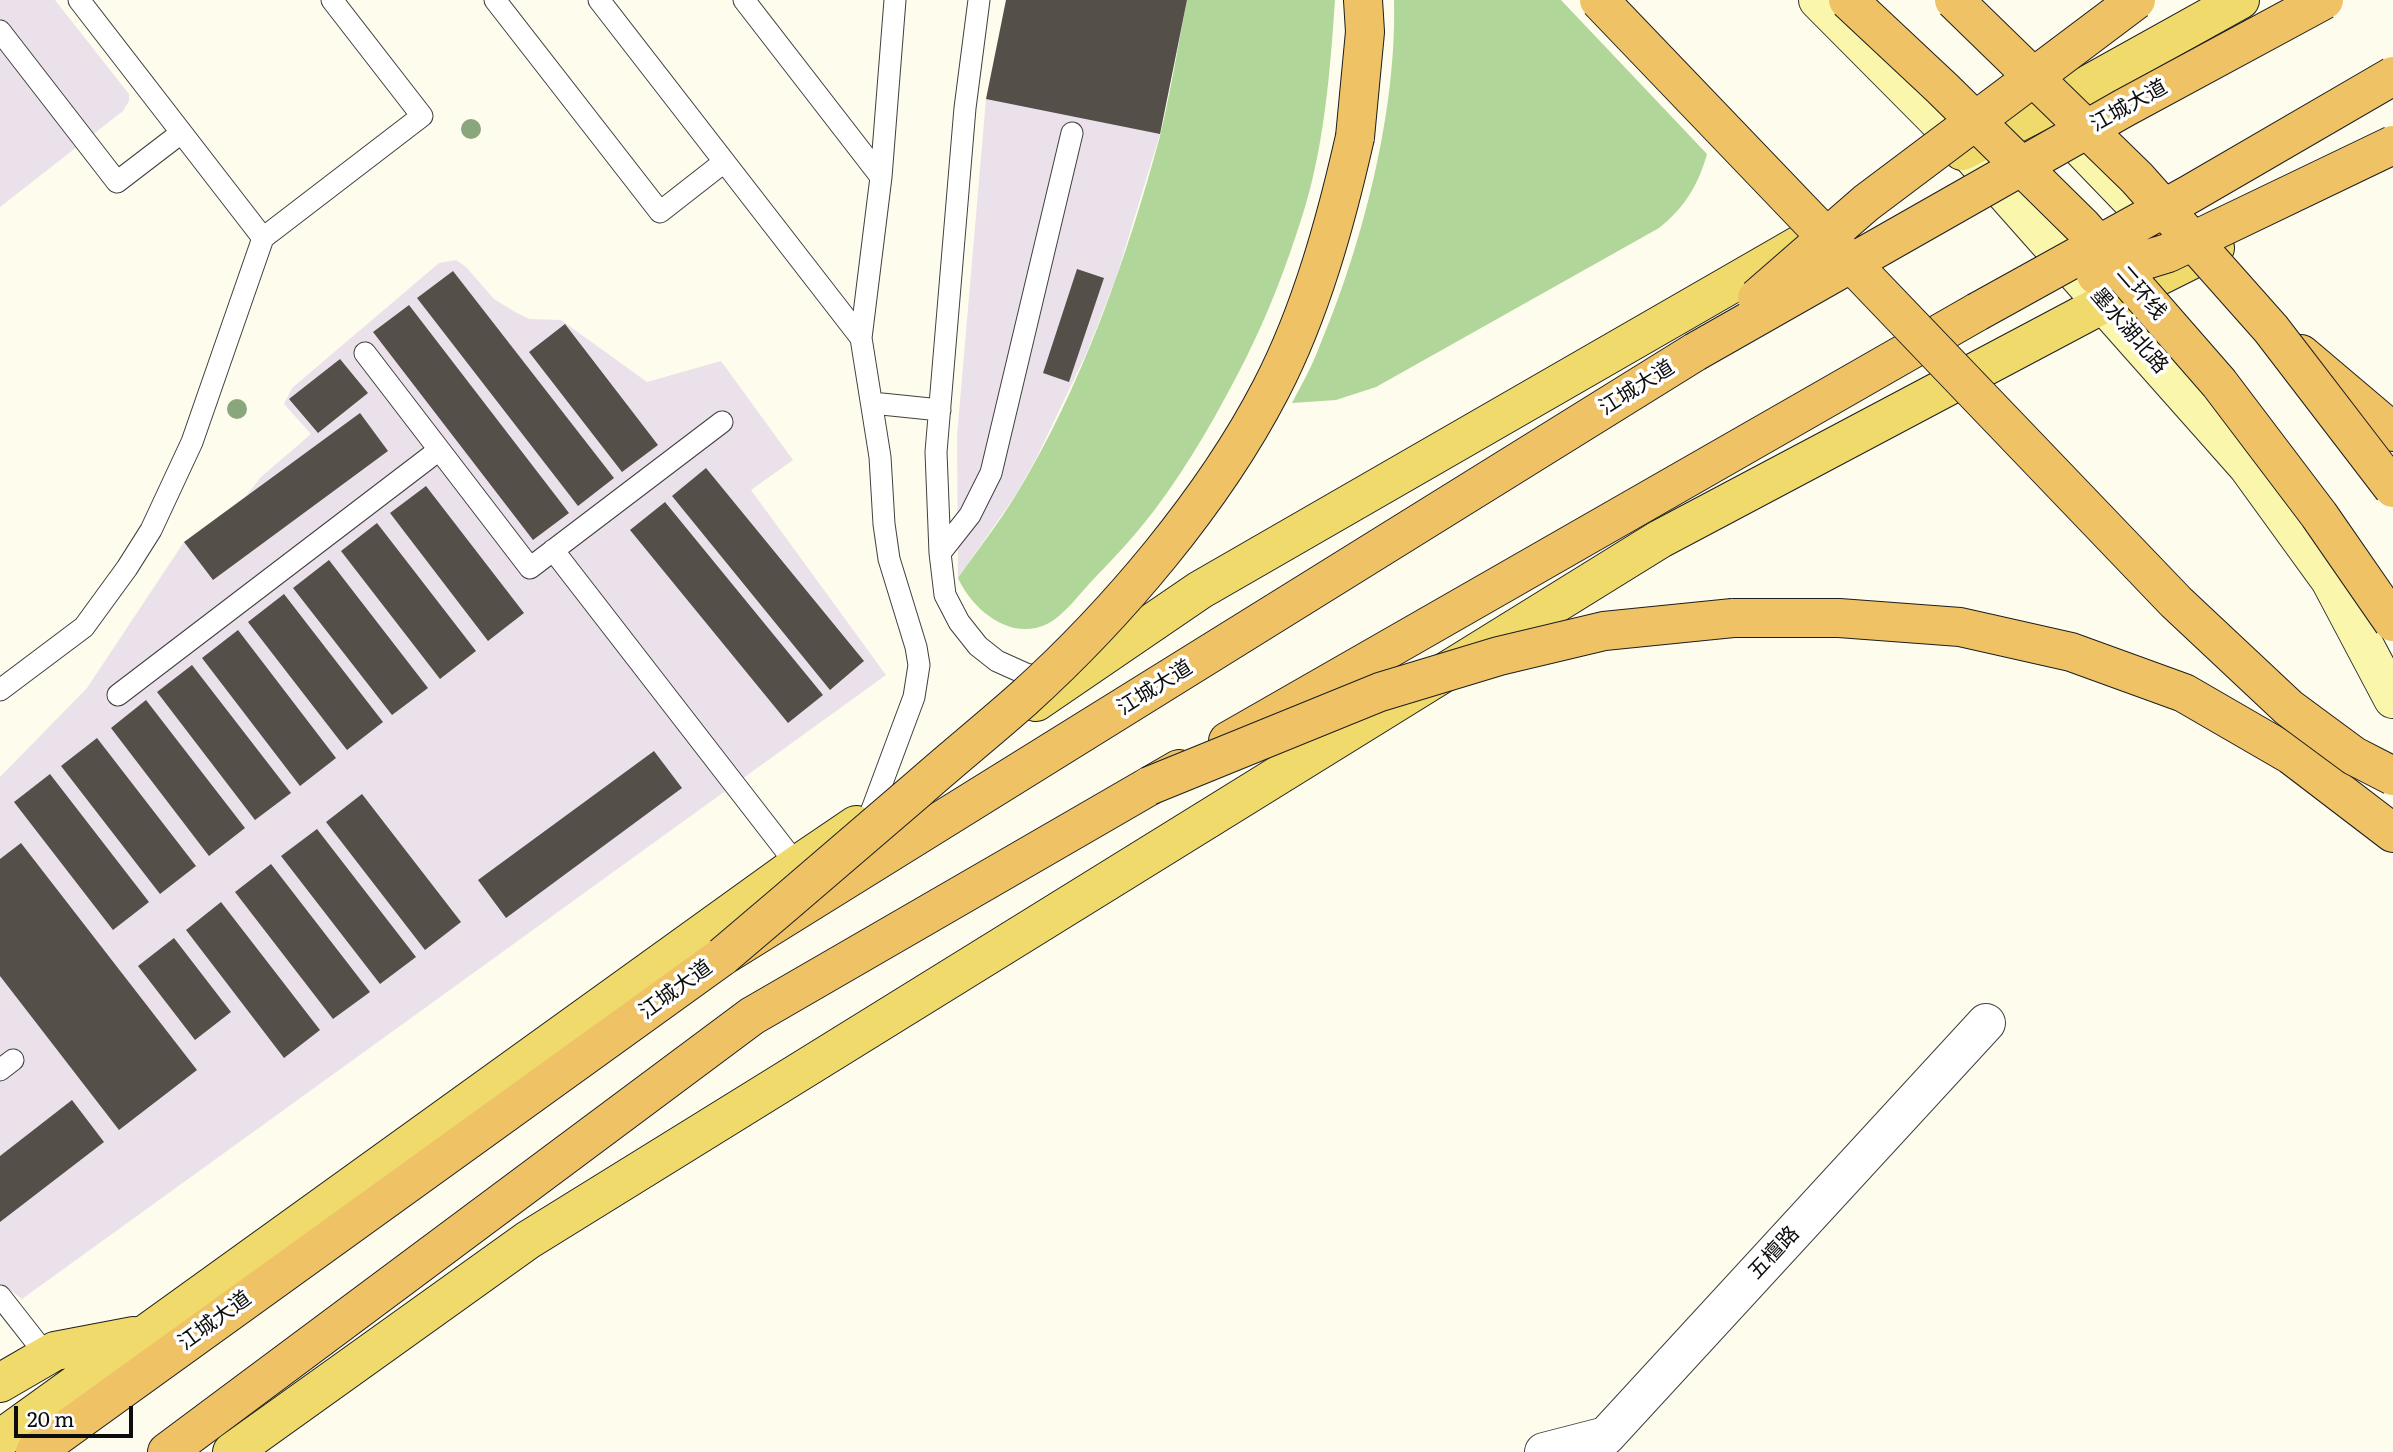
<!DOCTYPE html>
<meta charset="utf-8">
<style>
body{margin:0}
#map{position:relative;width:2393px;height:1452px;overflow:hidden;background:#fefced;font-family:Literata,serif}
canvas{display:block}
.scale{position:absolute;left:14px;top:1406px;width:119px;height:32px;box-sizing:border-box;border:4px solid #0d0d0d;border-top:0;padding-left:9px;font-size:21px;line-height:24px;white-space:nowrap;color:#0d0d0d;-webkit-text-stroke:5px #fff;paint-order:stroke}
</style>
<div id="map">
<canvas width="2393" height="1452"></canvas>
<div class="scale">20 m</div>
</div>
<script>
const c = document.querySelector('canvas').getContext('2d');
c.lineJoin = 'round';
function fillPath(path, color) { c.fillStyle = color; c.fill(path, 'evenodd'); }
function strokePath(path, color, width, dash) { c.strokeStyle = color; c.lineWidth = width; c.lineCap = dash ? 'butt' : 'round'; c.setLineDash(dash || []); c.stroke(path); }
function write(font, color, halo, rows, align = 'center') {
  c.font = font + ' Literata,"Noto Sans SC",serif'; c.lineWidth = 7; c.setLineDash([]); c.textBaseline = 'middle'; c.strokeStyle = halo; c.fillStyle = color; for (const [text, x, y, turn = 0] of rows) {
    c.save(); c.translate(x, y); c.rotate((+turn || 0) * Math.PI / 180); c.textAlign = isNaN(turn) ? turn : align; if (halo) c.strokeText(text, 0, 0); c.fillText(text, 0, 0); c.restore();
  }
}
fillPath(new Path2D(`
 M 0,0 L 55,0 L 129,94 L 129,101 L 123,111 L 0,207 Z
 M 1187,0 L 1160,134 L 1116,278 L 1087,352 L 1036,459 L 1015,496 L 958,578 L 957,436 L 986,99 Z
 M 456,260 L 466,267 L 494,299 L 515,312 L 529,319 L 561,320 L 647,382 L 721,361 L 793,460 L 751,490 L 886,675 L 22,1299 L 0,1283 L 0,777 L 87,688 L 184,542 L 246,496 L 261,477 L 311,434 L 284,404 L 292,388 L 439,263 Z`), '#ebe1eb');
fillPath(new Path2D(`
 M 1187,0 L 1335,0 C 1330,73 1324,150 1301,220 C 1286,267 1268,314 1246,358 C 1219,411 1189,465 1153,512 C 1133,538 1111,561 1089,584 C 1079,595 1061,618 1047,624 C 1010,642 972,609 958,578 C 977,551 998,524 1016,495 C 1081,389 1128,255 1160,136 C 1171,91 1178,45 1187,0 Z
 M 1394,0 L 1561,0 L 1707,154 C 1698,186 1684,208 1659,228 L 1376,387 L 1336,400 L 1292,403 C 1301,386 1311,368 1318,350 C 1362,247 1397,112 1394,0 Z`), '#b0d69a');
fillPath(new Path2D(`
 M 1006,0 L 1187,0 L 1160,134 L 986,99 Z
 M 1077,269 L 1104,278 L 1069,382 L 1043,373 Z
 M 453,271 L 614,478 L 578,506 L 417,298 Z
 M 409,305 L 569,513 L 533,540 L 373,332 Z
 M 565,324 L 658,445 L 622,472 L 529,352 Z
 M 340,359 L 368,393 L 318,433 L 289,399 Z
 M 360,413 L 388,451 L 213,580 L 184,542 Z
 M 706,468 L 864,661 L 830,690 L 672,496 Z
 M 426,486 L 524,613 L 488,641 L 390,513 Z
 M 665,502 L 823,695 L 788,723 L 630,530 Z
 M 377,523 L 476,651 L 440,679 L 341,551 Z
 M 329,560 L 428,688 L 392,715 L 293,588 Z
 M 284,594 L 383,722 L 347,750 L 248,622 Z
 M 238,630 L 336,758 L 300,786 L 202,658 Z
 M 192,665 L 291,793 L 255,820 L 157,692 Z
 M 146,700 L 245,828 L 209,856 L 111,728 Z
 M 97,738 L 196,866 L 160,894 L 61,766 Z
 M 654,751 L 682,788 L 506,918 L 478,880 Z
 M 50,774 L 149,902 L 113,930 L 14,802 Z
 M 362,794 L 461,922 L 425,950 L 326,822 Z
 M 317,829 L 416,957 L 380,984 L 281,856 Z
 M 21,843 L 197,1070 L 119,1130 L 0,976 L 0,859 Z
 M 271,864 L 370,992 L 333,1019 L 235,892 Z
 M 221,902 L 320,1030 L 284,1058 L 186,930 Z
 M 174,938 L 231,1012 L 195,1040 L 138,966 Z
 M 72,1100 L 104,1142 L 0,1222 L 0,1156 Z`), '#554f4a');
const service = new Path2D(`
 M 79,0 L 263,238
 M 495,0 L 660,212 L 724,162
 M 599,0 L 861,338
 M 744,0 L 881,177
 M 979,0 L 965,108 L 936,452 L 940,553 L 945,595 L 959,622 L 978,646 L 997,661 L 1026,674 L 1050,679
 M 0,31 L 117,182 L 181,133
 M 365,353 L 530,568 L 722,422
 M 872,403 L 940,410
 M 553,550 L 797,865
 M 940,553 L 970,515 L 991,473 L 1072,133
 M 0,690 L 84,627 L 127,568 L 151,530 L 192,442 L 263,238 L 422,116 L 332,0
 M 118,695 L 439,450
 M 870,815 L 914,697 L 919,665 L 916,647 L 889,559 L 884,524 L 880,457 L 861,338 L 881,177 L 895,0
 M 0,1070 L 13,1060
 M 0,1296 L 47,1356`);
const minor = new Path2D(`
 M 1544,1452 L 1606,1436 L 1986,1023`);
const secondary = new Path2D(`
 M 1818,0 L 1966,149 L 2248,467 L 2330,580 L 2393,699
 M 2083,150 L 2162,232`);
const primary = new Path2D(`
 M 1962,151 L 2044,109 L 2240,0
 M 1036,702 L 1200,590 L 1813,237
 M 0,1383 L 55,1351 L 134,1336
 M 0,1439 L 797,865 L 856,825
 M 232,1452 L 528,1240 L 1660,539 L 2105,303 L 2215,248`);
const trunk = new Path2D(`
 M 1355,137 L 1365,32 L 1363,0
 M 2301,354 L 2393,432
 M 1733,618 L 1839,618 L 1960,627 L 2071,652 L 2184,693 L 2291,755 L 2393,833
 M 1228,741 L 1977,312
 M 35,1452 L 723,956 L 1695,352
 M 167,1452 L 752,1016 L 1179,769`);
strokePath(service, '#404040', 23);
strokePath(minor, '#404040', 40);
strokePath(secondary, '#2f2f2f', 40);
strokePath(primary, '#1e1e1e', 40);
strokePath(trunk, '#1e1e1e', 40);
strokePath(service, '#fff', 21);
strokePath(minor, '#fff', 38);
strokePath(secondary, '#faf7ad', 38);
strokePath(primary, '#f0da6c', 38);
strokePath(trunk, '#eec265', 38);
const trunkBridge = new Path2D(`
 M 1599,0 L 2176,602 L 2289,708 L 2354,756 L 2393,776
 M 1848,0 L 1942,88 L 2082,226 L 2219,383 L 2319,515 L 2393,622
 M 1954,0 L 2137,178 L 2271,329 L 2393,488
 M 2096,275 L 2168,253 L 2393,145
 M 1757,298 L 1866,203 L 2136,0
 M 1977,312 L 2190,194 L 2393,76
 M 1695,352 L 2124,108 L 2324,0
 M 1149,786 L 1380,692 L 1499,656 L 1604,631 L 1733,618
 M 723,956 C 788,901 853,845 917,790 C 952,759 988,730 1023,699 C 1116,615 1213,501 1271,389 C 1311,312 1336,221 1355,137`);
strokePath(trunkBridge, '#1e1e1e', 40, []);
strokePath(trunkBridge, '#eec265', 38);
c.fillStyle = '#89a67d';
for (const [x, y] of [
 [471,129],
 [237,409]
]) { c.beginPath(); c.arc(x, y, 10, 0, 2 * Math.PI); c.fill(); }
write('21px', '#0d0d0d', '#fff', [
 ["江城大道",2129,106,-29],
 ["二环线",2141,293,49],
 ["墨水湖北路",2129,331,49],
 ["江城大道",1637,388,-32],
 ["江城大道",1155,688,-32],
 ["江城大道",676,990,-36],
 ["五檀路",1774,1253,-47],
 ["江城大道",215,1321,-36]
]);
</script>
